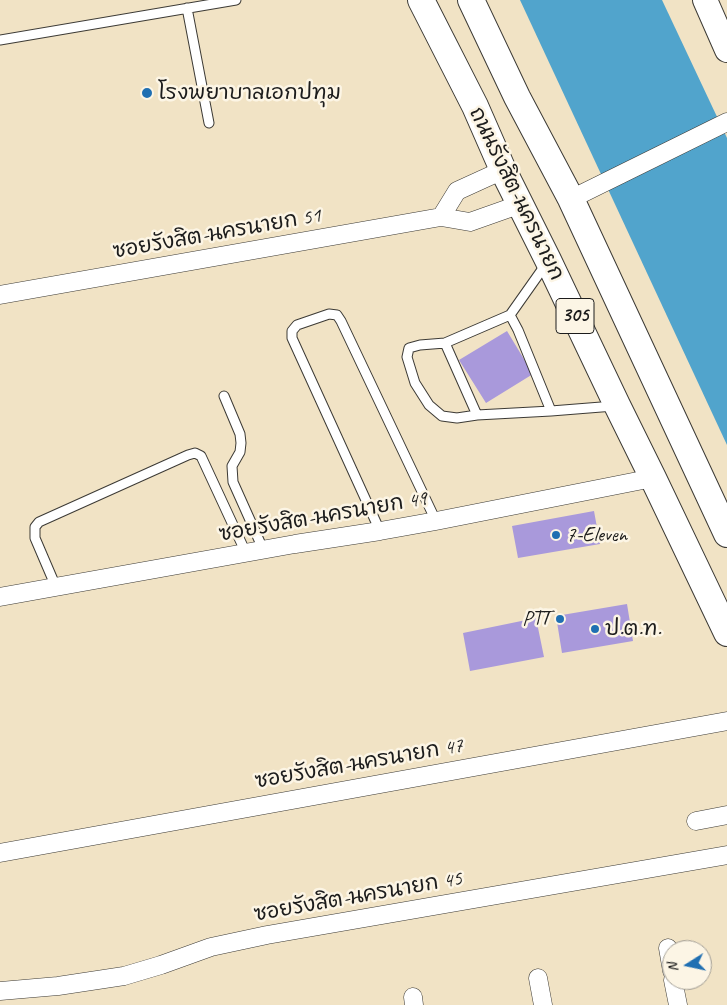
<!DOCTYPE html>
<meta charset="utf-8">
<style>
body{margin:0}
#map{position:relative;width:727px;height:1005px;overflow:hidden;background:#f1e3c5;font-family:Caveat,sans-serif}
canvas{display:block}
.north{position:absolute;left:662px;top:940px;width:50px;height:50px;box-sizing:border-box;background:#fcf5e5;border:1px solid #a29e95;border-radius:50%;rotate:260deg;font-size:14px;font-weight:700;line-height:20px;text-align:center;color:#1c1c1c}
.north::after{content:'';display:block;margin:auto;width:18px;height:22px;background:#1f6fb2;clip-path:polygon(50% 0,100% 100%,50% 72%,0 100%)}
</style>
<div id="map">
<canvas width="727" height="1005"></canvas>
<div class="north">N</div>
</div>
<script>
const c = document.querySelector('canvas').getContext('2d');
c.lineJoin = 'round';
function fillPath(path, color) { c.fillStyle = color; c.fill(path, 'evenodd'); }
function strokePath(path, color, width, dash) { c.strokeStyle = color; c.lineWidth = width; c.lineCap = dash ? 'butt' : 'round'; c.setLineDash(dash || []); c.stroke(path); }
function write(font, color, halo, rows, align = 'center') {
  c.font = font + ' Caveat,"Playpen Sans Thai",sans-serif'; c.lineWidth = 5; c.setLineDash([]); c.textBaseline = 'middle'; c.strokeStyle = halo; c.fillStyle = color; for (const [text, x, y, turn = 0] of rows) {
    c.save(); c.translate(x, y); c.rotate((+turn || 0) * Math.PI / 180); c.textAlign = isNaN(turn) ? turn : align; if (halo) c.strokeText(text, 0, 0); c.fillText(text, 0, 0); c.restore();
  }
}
fillPath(new Path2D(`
 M 520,0 L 662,0 L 727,138 L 727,445 Z`), '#51a4cc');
fillPath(new Path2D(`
 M 507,331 L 533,374 L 486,403 L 459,360 Z
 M 594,511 L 600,544 L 518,558 L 512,526 Z
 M 627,604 L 633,641 L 562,653 L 556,616 Z
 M 536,618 L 544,657 L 470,671 L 463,633 Z`), '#a999db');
const lane = new Path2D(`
 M 187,8 L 209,123
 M 0,40 L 236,0
 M 546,264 L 510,315 L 518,330 L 551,411 L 614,406
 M 510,315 L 445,343 L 420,345 L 409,348 L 407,357 L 415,383 L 429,405 L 442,416 L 457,418 L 477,415 L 551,411
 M 445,343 L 477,415
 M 224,396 L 240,434 L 241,443 L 240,452 L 232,466 L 233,482 L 263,549
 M 380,531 L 292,338 L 292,331 L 297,325 L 329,314 L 337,315 L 341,321 L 436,521
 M 56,587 L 35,538 L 35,527 L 39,522 L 188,455 L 195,453 L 201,456 L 246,553`);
const street = new Path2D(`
 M 571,199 L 727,122
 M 441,217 L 457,191 L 503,170
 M 0,295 L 441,217 L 470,222 L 521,204
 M 0,597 L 295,544 L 380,531 L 436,521 L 653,478
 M 696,821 L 727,815
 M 0,853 L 727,721
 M 668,948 L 672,971
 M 538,978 L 543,1005
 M 673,980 L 678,1005
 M 0,991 L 58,986 L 124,976 L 161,965 L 211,947 L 267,935 L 727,855
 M 413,997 L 414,1005`);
const secondary = new Path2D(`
 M 705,0 L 727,50`);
const primary = new Path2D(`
 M 421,0 L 475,106 L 503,170 L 548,260 L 617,405 L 653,478 L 727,633
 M 471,0 L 517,97 L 571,199 L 727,534`);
strokePath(lane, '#3c3a35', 11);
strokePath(street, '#3c3a35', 19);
strokePath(secondary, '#3c3a35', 26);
strokePath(primary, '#3c3a35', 28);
strokePath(lane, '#fff', 9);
strokePath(street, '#fff', 18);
strokePath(secondary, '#fff', 24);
strokePath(primary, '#fff', 26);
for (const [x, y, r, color] of [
 [147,93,6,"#1f6fb2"],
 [556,535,5,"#1f6fb2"],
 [560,619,5,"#1f6fb2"],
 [595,629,5,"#1f6fb2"]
]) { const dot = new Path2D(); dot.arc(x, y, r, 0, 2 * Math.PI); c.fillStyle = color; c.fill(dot); strokePath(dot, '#fcf5e5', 2); }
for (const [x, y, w] of [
 [575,316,38]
]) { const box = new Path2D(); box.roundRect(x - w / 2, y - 17.5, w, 35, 4); c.fillStyle = '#fcf5e5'; c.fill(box); strokePath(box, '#1c1c1c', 1); }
write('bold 20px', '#1c1c1c', null, [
 ["305",575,316]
]);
write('21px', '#1c1c1c', '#fcf5e5', [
 ["โรงพยาบาลเอกปทุม",158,93],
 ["7-Eleven",566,535],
 ["PTT",550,619,"right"],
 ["ป.ต.ท.",605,629]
], 'left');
write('21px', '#1c1c1c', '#fcf5e5', [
 ["ถนนรังสิต-นครนายก",516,194,64],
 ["ซอยรังสิต-นครนายก 51",217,234,-10],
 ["ซอยรังสิต-นครนายก 49",323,517,-10],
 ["ซอยรังสิต-นครนายก 47",359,764,-10],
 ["ซอยรังสิต-นครนายก 45",358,897,-10]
]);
</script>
